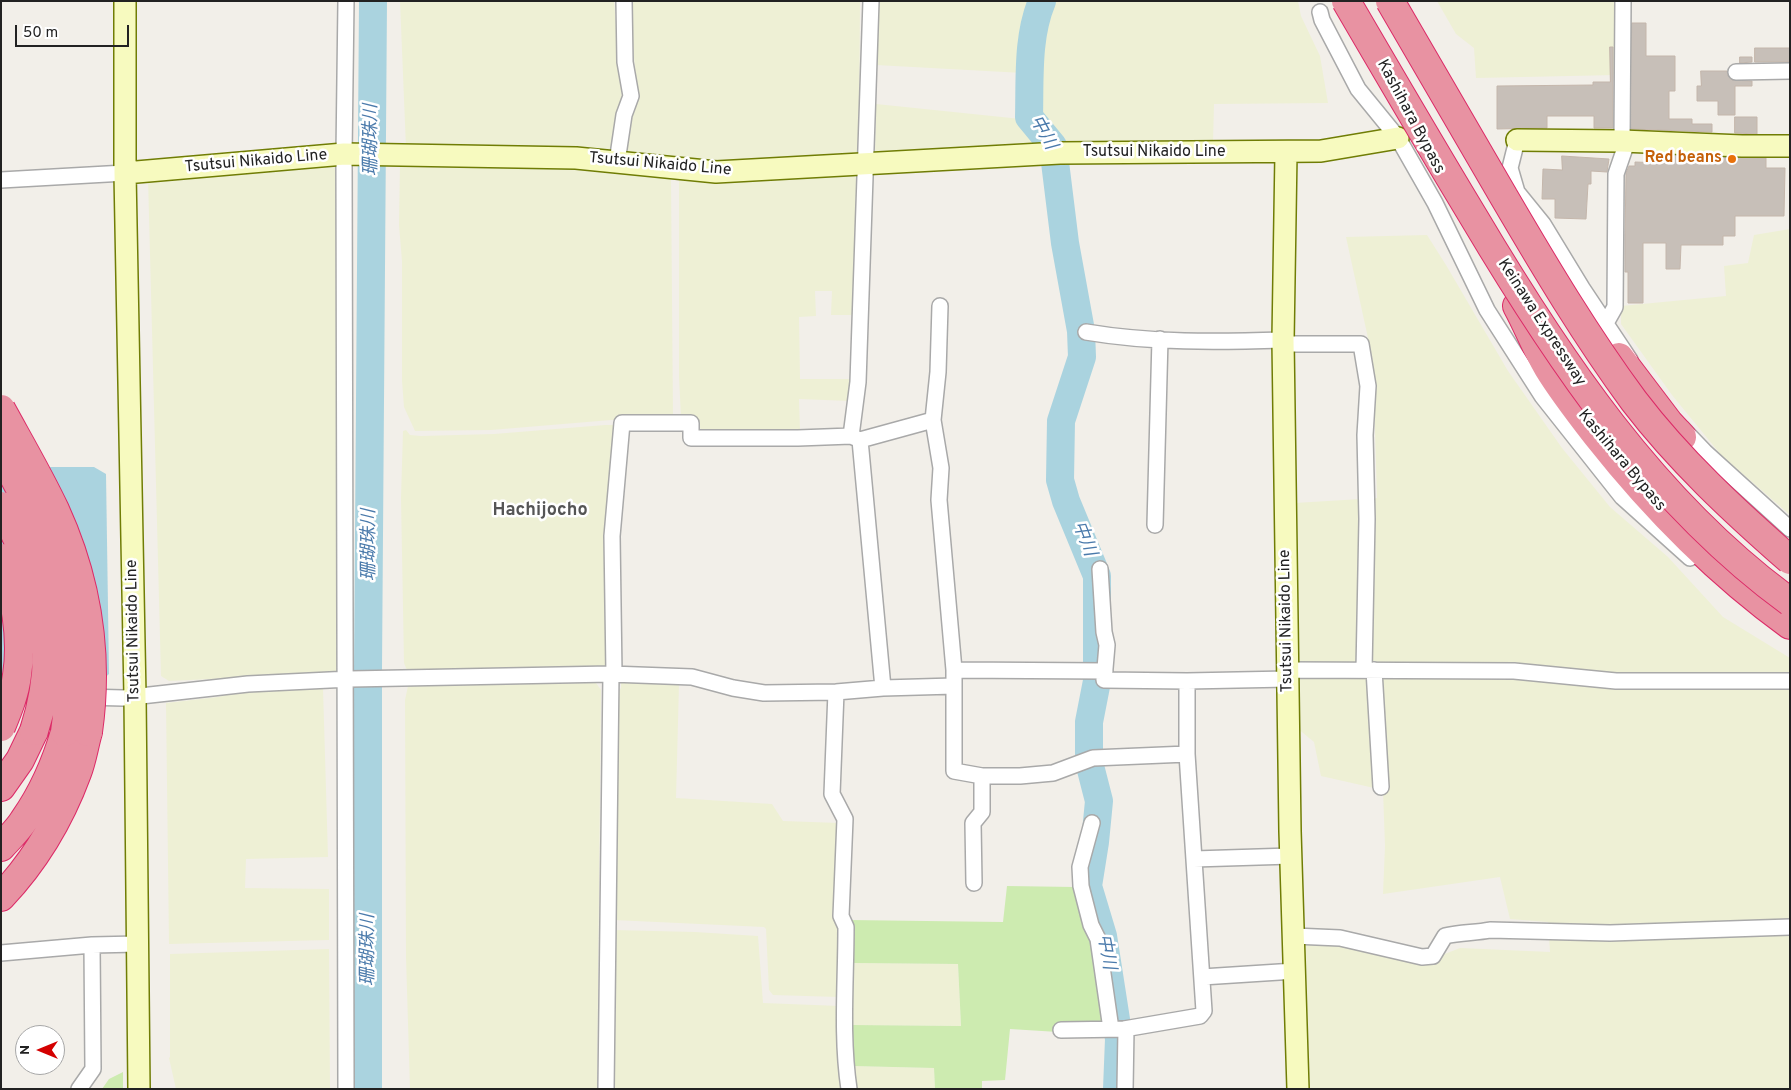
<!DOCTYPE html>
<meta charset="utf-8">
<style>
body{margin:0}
#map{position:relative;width:1791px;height:1090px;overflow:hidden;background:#f2efe9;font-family:Overpass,sans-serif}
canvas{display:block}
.frame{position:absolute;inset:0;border:2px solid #222;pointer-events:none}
.north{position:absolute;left:15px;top:1025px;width:50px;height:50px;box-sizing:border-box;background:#fff;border:1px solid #a7a7a7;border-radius:50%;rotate:270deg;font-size:14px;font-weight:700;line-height:20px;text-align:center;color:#222}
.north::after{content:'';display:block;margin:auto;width:18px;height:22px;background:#d40000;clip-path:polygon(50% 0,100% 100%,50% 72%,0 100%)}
.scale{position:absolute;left:15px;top:25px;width:114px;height:22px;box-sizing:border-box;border:2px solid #222;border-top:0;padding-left:6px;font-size:15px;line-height:18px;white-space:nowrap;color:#222;-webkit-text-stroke:4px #fff;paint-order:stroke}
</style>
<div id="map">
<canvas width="1791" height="1090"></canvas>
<div class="frame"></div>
<div class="north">N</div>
<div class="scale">50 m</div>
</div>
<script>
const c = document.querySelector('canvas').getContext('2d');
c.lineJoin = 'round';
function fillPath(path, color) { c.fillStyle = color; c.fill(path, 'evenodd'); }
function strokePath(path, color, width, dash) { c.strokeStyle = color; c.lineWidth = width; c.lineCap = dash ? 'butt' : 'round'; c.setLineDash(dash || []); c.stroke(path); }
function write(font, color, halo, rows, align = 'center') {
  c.font = font + ' Overpass,"Noto Sans JP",sans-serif'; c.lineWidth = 5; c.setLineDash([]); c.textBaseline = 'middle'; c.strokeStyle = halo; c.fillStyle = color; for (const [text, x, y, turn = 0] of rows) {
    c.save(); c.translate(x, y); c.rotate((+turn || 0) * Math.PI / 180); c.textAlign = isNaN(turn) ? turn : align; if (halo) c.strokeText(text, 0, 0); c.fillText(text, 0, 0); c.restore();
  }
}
fillPath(new Path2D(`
 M 400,1 L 614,1 L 622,98 L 617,116 L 611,153 L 501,145 L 494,148 L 406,148 Z
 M 629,1 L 860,1 L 859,150 L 855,158 L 673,163 L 626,156 L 637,91 Z
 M 878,1 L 1033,1 L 1027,16 L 1023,73 L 876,65 Z
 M 1046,1 L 1298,1 L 1301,16 L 1320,56 L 1328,103 L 1214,104 L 1213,143 L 1064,144 L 1033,109 L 1039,23 Z
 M 1437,1 L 1617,1 L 1617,75 L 1476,78 L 1474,48 L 1456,34 Z
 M 876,104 L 1021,119 L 1026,128 L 1043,147 L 875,155 Z
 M 340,162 L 339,667 L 337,673 L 169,681 L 161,676 L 148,177 Z
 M 400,164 L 591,164 L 668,176 L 671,178 L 673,418 L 623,419 L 491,430 L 415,431 L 404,407 L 402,381 L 402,261 L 399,225 Z
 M 851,173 L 856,178 L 855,315 L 831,315 L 832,291 L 815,291 L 816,316 L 799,317 L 800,379 L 854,379 L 850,401 L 799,399 L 800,431 L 708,433 L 681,417 L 679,377 L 679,179 L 755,178 Z
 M 1790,229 L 1790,515 L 1721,455 L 1672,395 L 1621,324 L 1621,306 L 1726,296 L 1724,266 L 1748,263 L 1754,235 Z
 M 1427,235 L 1446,265 L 1508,371 L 1562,448 L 1610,507 L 1668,557 L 1723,617 L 1790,658 L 1790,1089 L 1304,1089 L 1300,941 L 1330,942 L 1427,961 L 1460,948 L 1550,952 L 1548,922 L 1510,919 L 1500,877 L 1383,894 L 1385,846 L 1383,790 L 1321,776 L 1314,742 L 1297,728 L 1295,503 L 1377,498 L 1373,361 L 1346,237 Z
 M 605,425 L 615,425 L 610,667 L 408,673 L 404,663 L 401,498 L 403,431 L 406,430 L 410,435 L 421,436 L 494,434 Z
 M 621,682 L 679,684 L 676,798 L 772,804 L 783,821 L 839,823 L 840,933 L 839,997 L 773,995 L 769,990 L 766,929 L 764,927 L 614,920 L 617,694 L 621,688 Z
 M 596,683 L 601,690 L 597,1089 L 410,1089 L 406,957 L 405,700 L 408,686 Z
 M 323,688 L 328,857 L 246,859 L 245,888 L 329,889 L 329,940 L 169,944 L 166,703 L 218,697 L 233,693 Z
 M 613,930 L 695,932 L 758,936 L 763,1003 L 840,1006 L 846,1089 L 612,1089 Z
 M 329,949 L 330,1089 L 176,1089 L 169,1058 L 170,1057 L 170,954 Z
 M 852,963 L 958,964 L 961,1026 L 852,1025 Z
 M 852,1066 L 934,1068 L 935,1089 L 856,1089 Z`), '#eef0d5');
fillPath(new Path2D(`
 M 1007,886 L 1075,887 L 1094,953 L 1103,1023 L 1058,1032 L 1010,1029 L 1005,1080 L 982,1081 L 982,1089 L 935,1089 L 934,1068 L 852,1066 L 852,1025 L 961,1026 L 958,964 L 852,963 L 849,920 L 1003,922 Z
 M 123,1072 L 123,1089 L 102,1089 L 109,1079 Z`), '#cdebb0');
fillPath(new Path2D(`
 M 1,467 L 94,467 L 106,474 L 109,674 L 99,683 L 1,683 Z`), '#aad3df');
strokePath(new Path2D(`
 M 1042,1 C 1027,37 1030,79 1029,117 L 1053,146 L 1065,243 L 1081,331 L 1082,357 L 1061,421 L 1060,480 L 1066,501 L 1097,576 L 1097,681 L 1089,722 L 1089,762 L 1099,801 L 1095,842 L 1088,886 L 1103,936 L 1119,1039 L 1117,1089
 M 368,1089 L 368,668 L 373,1`), '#aad3df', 28);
const building = new Path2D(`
 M 1632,23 L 1646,23 L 1646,56 L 1675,56 L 1675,91 L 1669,91 L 1669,119 L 1692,119 L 1692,124 L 1712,124 L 1712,132 L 1631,129 Z
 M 1610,47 L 1613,47 L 1613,128 L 1594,128 L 1594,116 L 1547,116 L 1547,128 L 1497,129 L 1497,86 L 1593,85 L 1593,82 L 1610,82 Z
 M 1755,48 L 1790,48 L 1790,62 L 1755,62 Z
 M 1740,57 L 1752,57 L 1752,62 L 1740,63 Z
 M 1701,71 L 1727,71 L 1728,76 L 1732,80 L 1752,81 L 1752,86 L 1735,86 L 1735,115 L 1718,115 L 1718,101 L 1697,101 L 1697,86 L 1701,86 Z
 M 1735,117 L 1757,117 L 1757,134 L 1735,133 Z
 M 1663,155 L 1766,158 L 1766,168 L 1785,168 L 1784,216 L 1735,216 L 1735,236 L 1723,236 L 1723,245 L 1681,245 L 1680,269 L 1666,269 L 1666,243 L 1643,243 L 1643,303 L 1628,303 L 1628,272 L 1625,272 L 1625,236 L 1626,173 L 1629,166 L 1635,166 L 1635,162 L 1663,163 Z
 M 1562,156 L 1609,159 L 1607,172 L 1591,171 L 1591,184 L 1588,184 L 1586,219 L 1555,218 L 1555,199 L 1542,199 L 1543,169 L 1562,170 Z`);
fillPath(building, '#c7bfb8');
strokePath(building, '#c4b6ab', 1);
const street = new Path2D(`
 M 871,1 L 858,382 L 851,436 L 860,440 L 883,688
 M 1320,12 L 1322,20 L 1358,89 L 1398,138 L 1435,203 L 1487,310 L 1542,396 L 1622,497 L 1690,558
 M 1736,72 L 1790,71
 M 1517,140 L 1510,168 L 1517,192 L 1543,224 L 1582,288 L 1630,360
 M 1622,141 L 1623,1
 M 617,162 L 624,115 L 631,96 L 625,62 L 624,1
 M 1,180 L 125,173
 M 940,306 L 938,372 L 933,420 L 941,468 L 939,500 L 954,670 L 954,771 L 982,776 L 1020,776 L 1053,773 L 1093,758 L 1187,754
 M 1606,323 L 1615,307 L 1616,174 L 1627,142
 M 1086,332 C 1151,343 1217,342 1283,340
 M 1284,344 L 1361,344 L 1368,386 L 1365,435 L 1367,519 L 1364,670
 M 1682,428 L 1705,452 L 1790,529
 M 860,440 L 933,420
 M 1155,525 L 1160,339
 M 1100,569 L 1104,632 L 1107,645 L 1104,680 L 1187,681 L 1288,679
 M 954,670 L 1105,671
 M 1288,670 L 1514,671 L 1616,681 L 1790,681
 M 1374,670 L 1381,787
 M 614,674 L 612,536 L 622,423 L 691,423 L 691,438 L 798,438 L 851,436
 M 836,692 L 832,794 L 845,819 L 841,916 L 846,927 C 846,981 841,1036 849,1089
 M 85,697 L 123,698 L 248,684 L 350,679 L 611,674 L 692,677 L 733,688 L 764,693 L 836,692 L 883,688 L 954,686
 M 1092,823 L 1080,867 L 1081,886 L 1091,925 L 1098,939 L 1111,1029
 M 1194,859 L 1291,856
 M 974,883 L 973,823 L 982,812 L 982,776
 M 1294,936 L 1340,938 L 1422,957 L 1433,956 L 1445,936 C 1460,932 1476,933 1490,930 L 1610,933 L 1790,927
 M 1,953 L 92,945 L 138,944
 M 1202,977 L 1295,971
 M 1061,1030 L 1124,1029 L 1200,1016 L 1204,1011 L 1187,754 L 1187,681
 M 79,1089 L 93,1069 L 92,945
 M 346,1089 L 344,154 L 346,1
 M 606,1089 L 611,674
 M 1125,1089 L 1126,1029`);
const secondary = new Path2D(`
 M 125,1 L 125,173 L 135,696 L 139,1089
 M 1517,140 L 1622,141 L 1742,146 L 1790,146
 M 1286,153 L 1283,340 L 1290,831 L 1298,1089
 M 125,173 L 344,154 L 576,158 L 716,172 L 1060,153 L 1321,151 L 1398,138`);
const highway = new Path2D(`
 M 1517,306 C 1528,326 1536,348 1548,368 C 1562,391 1580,414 1597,436 C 1653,507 1717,572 1790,625
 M 1619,357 L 1669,423 L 1682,437
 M 1,787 L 20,760 L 34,731
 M 1,847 C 9,838 18,830 24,820 C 43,793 56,763 65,732
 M 1,897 C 35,861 60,819 77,773 C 82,760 84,746 88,732`);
strokePath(street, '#a9a9a9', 18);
strokePath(secondary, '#707d05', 24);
strokePath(highway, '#dc2a67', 30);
strokePath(street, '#fff', 15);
strokePath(secondary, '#f7fabf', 21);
strokePath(highway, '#e892a2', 28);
const highwayBridge = new Path2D(`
 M 1346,1 C 1388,73 1430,145 1473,216 C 1558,359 1653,502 1790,602
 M 1390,1 C 1428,67 1466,132 1504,197 C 1545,267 1586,336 1634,401 C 1679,460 1734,511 1790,560
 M 1,409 C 19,442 39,476 55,510 C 88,582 99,654 88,732
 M 1,453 C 33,511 64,571 71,637 C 74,668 69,701 65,732
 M 1,506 C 42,583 62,645 34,731
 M 1,558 C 15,594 23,637 17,675 C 15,693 8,710 1,727`);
strokePath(highwayBridge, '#dc2a67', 30, []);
strokePath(highwayBridge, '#e892a2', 28);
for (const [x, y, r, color] of [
 [1732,159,5,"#e8710a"]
]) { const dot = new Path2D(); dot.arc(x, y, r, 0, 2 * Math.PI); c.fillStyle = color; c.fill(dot); strokePath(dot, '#fff', 2); }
write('16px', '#222', '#fff', [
 ["Kashihara Bypass",1410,117,62],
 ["Tsutsui Nikaido Line",1154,153],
 ["Tsutsui Nikaido Line",256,162,-5],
 ["Tsutsui Nikaido Line",660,165,5],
 ["Keinawa Expressway",1541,323,57],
 ["Kashihara Bypass",1621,461,50],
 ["Tsutsui Nikaido Line",1287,621,-91],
 ["Tsutsui Nikaido Line",134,631,-91]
]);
write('bold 16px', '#c56008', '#fff', [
 ["Red beans",1722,159]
], 'right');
write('italic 18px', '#4a7aab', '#fff', [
 ["中川",1042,133,61],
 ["珊瑚珠川",372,140,-90],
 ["中川",1083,539,69],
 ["珊瑚珠川",370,545,-90],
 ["珊瑚珠川",369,950,-90],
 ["中川",1105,952,80]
]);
write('bold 18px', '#555', '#fff', [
 ["Hachijocho",540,511]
]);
</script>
